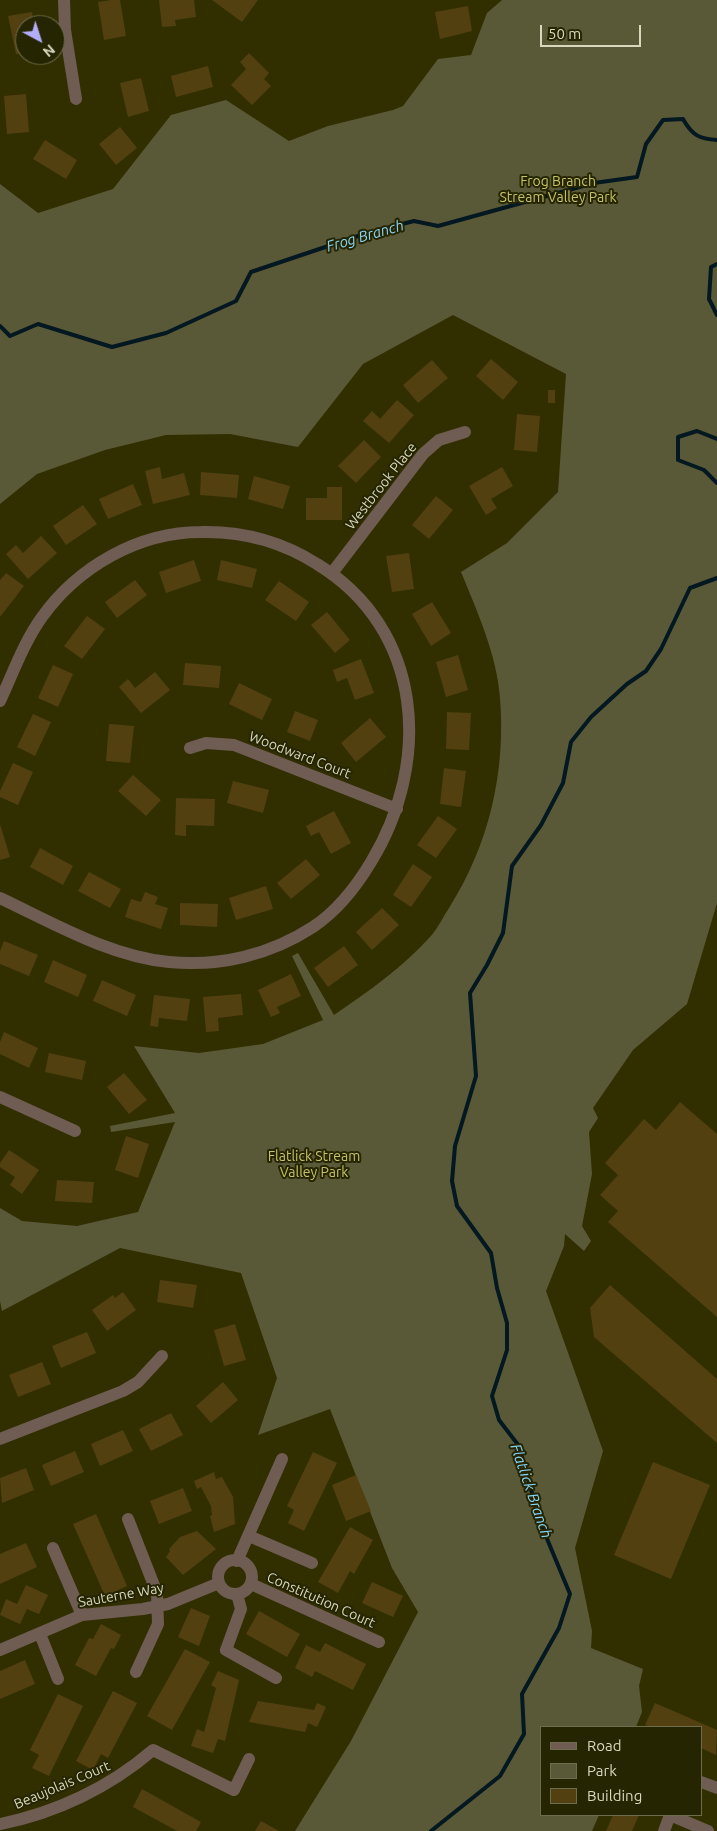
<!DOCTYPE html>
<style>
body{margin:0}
#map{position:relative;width:717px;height:1831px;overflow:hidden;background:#312f00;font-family:Ubuntu,sans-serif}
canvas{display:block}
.legend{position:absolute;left:540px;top:1726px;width:162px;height:90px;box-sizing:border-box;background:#262502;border:1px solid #6d6d4e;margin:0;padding:6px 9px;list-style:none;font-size:15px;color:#d8d8bf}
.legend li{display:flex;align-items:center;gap:10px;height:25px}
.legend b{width:25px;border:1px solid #6d6d4e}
.north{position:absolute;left:15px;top:15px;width:50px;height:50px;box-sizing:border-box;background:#262502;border:1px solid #6d6d4e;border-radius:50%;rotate:140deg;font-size:14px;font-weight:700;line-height:20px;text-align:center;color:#d8d8bf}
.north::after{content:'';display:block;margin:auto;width:18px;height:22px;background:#b3adf9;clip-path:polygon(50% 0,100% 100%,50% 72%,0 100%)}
.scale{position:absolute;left:540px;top:25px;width:101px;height:22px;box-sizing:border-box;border:2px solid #d8d8bf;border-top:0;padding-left:6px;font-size:15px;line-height:18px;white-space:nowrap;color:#d8d8bf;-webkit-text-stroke:4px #262502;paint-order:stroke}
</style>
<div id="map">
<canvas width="717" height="1831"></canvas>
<ul class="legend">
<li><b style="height:6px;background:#6f5c52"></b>Road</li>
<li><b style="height:14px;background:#5a5937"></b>Park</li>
<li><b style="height:14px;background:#524011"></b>Building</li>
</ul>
<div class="north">N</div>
<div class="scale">50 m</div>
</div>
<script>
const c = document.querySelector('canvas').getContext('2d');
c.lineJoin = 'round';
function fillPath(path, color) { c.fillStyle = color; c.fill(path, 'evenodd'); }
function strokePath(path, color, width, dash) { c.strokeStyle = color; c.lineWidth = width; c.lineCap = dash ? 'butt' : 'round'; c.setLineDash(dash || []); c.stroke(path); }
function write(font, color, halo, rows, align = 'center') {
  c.font = font + ' Ubuntu,sans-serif'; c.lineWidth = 4; c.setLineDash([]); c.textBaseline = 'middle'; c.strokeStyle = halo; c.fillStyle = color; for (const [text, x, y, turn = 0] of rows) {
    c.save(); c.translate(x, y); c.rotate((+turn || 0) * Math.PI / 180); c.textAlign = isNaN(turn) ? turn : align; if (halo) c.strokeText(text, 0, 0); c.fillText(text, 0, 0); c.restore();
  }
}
fillPath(new Path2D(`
 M 502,0 L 717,0 L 717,903 L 687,1004 L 633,1050 L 593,1108 L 598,1118 L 589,1132 L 592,1174 L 582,1226 L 591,1241 L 584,1251 L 565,1234 L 564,1246 L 546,1291 L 603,1451 L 575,1548 L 592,1631 L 591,1648 L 643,1669 L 639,1686 L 642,1712 L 636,1727 L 541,1727 L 541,1815 L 599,1815 L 592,1831 L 295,1831 L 351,1741 L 418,1612 L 392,1568 L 330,1409 L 258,1435 L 277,1378 L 241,1273 L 120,1248 L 2,1311 L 0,1301 L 0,1208 L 22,1221 L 77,1226 L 138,1212 L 175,1122 L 111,1132 L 110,1126 L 175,1113 L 134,1046 L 199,1053 L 263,1044 L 323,1020 L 292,956 L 298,953 L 334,1015 C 369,991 402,968 431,936 C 438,928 443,917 449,908 C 489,845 506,772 500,698 C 497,655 477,611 461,572 L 507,543 L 558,492 L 566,374 L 453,315 L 363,364 L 298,447 L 230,434 L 166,435 L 105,450 L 37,474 L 0,504 L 0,184 L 38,213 L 113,189 L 171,115 L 226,100 L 289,141 L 328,126 L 393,110 L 403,106 L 438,59 L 471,55 L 487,13 Z`), '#5a5937');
strokePath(new Path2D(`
 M 717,264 L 711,267 L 709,299 L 717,315
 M 0,326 L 10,336 L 38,324 L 112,347 L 166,333 L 236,301 L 251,272 L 361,235 L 398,225 L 414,221 L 438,226 L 594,183 L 637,177 L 646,144 L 663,120 L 683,119 C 692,135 699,139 717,140
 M 717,439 L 697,431 L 678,437 L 678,460 L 704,470 L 717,483
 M 431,1831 L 500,1776 L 524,1734 L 522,1694 L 559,1628 L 570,1594 L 540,1522 L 519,1446 L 499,1420 L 492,1396 L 507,1350 L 507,1323 L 497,1288 L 491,1253 L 457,1206 L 452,1181 L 455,1146 L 476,1076 L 470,993 L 487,965 L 503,933 L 512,866 L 541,825 L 563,783 L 571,742 L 591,717 L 627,684 L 646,671 L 661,649 L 690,588 L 717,578`), '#031821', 4);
fillPath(new Path2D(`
 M 111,0 L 120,0 L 126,36 L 104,40 L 98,2 Z
 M 159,0 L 194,0 L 196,17 L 175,20 L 176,26 L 162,27 Z
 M 212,0 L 258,0 L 242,22 Z
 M 468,6 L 472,31 L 440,39 L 435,12 Z
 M 32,12 L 34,25 L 25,25 L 25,53 L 16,54 L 8,16 Z
 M 249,53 L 269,73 L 264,79 L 271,86 L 252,105 L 231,85 L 246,69 L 240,62 Z
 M 208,66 L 213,87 L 176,97 L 171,76 Z
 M 141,78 L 149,111 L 128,117 L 120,83 Z
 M 26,94 L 29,132 L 7,134 L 4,96 Z
 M 120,127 L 137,148 L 116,165 L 99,144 Z
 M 45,140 L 77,160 L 66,179 L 33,159 Z
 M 491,359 L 518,382 L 503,400 L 476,376 Z
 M 432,360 L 448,378 L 418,403 L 403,385 Z
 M 548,390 L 555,390 L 555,403 L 548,403 Z
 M 397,400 L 414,415 L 389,443 L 363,421 L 372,411 L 380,419 Z
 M 517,414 L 540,416 L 537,452 L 514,450 Z
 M 364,440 L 381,457 L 356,483 L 338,466 Z
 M 160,467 L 162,479 L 184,473 L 190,495 L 153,504 L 145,471 Z
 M 502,467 L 513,486 L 491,499 L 497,508 L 486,515 L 469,486 Z
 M 201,472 L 239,475 L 237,498 L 200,495 Z
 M 254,476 L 290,486 L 283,509 L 248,499 Z
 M 133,484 L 142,505 L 108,519 L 99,499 Z
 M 327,487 L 342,487 L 342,520 L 306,520 L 306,498 L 327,498 Z
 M 436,496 L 453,510 L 429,539 L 412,525 Z
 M 83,505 L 97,524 L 66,545 L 53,526 Z
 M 41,536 L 57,553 L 28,579 L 6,554 L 16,545 L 23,553 Z
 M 409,553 L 414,589 L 392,592 L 386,556 Z
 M 194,560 L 201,581 L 166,593 L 159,572 Z
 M 221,560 L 257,569 L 252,588 L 217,580 Z
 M 6,573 L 24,586 L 0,617 L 0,580 Z
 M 135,580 L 147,595 L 117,618 L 105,602 Z
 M 279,581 L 309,602 L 296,621 L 265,600 Z
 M 432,602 L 451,633 L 431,646 L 412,614 Z
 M 327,612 L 350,640 L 335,653 L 311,625 Z
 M 87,616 L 105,629 L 82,659 L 64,646 Z
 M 458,655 L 468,690 L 446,697 L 436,662 Z
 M 361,659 L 374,693 L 355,700 L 347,678 L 337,682 L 333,670 Z
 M 185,663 L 221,666 L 219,688 L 183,685 Z
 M 53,665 L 73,674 L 58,707 L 38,698 Z
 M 155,672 L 170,690 L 141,713 L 119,687 L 128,679 L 135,688 Z
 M 239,683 L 272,699 L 262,720 L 229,704 Z
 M 295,711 L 318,720 L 310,741 L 287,732 Z
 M 447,712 L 471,713 L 469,750 L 446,749 Z
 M 33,714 L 51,722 L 35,756 L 17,747 Z
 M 370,718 L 386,737 L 356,762 L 341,743 Z
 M 109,724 L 134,726 L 130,763 L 106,761 Z
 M 13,763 L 33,772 L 18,805 L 0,797 L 0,791 Z
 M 444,768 L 466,771 L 461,807 L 440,804 Z
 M 133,775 L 161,800 L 146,816 L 118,791 Z
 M 233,781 L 269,790 L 263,813 L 227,803 Z
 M 176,798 L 215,799 L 214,826 L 186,825 L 186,836 L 175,835 Z
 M 334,811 L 351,843 L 331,854 L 319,832 L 311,836 L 306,826 Z
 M 438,816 L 457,829 L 436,858 L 417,845 Z
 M 0,824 L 10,857 L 0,860 Z
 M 40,848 L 73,866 L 63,885 L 30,867 Z
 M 306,859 L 320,875 L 291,899 L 277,883 Z
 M 413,864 L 432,877 L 411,907 L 393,895 Z
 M 89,872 L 121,889 L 110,908 L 78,891 Z
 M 266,886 L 273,909 L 236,920 L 229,898 Z
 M 145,892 L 158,897 L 155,904 L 168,908 L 161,929 L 125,917 L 131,899 L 141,902 Z
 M 180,903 L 218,904 L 217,927 L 180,925 Z
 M 382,908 L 399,925 L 372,950 L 356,932 Z
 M 4,941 L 38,955 L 29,976 L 0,964 L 0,951 Z
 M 344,946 L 358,965 L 328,987 L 314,968 Z
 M 53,960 L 87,975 L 78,997 L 44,982 Z
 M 291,974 L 301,996 L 277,1007 L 280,1013 L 271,1017 L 258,990 Z
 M 102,980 L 136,995 L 127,1016 L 93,1001 Z
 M 241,994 L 243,1015 L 218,1018 L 219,1031 L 206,1032 L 203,997 Z
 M 154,995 L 190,999 L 187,1021 L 159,1018 L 158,1027 L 150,1026 Z
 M 4,1032 L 38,1048 L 29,1068 L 0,1054 L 0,1042 Z
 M 49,1053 L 86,1061 L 82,1080 L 45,1072 Z
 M 124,1073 L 147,1100 L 129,1114 L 107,1087 Z
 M 680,1102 L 717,1134 L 717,1317 L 608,1222 L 618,1211 L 600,1195 L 618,1175 L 605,1163 L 644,1119 L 656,1130 Z
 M 126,1136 L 149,1144 L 138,1178 L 115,1170 Z
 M 9,1150 L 39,1170 L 22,1194 L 10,1185 L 15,1177 L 0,1167 L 0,1163 Z
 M 57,1180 L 94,1182 L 92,1203 L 55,1201 Z
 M 160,1280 L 197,1285 L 193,1308 L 157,1302 Z
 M 610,1285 L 717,1379 L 717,1443 L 594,1337 L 590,1308 Z
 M 123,1292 L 136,1310 L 107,1331 L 92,1310 L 113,1295 L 115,1298 Z
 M 235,1324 L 246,1360 L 224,1366 L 214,1330 Z
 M 87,1332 L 96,1353 L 61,1368 L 52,1346 Z
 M 42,1362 L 51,1384 L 18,1397 L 9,1375 Z
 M 223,1382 L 238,1400 L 211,1423 L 196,1406 Z
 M 171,1413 L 183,1435 L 151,1451 L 139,1429 Z
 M 123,1430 L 133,1451 L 100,1466 L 91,1444 Z
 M 75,1451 L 84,1472 L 51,1486 L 42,1465 Z
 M 313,1452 L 337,1463 L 304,1531 L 288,1523 L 294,1510 L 287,1506 Z
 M 653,1462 L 710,1485 L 671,1579 L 614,1555 Z
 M 26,1468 L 34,1490 L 2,1503 L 0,1478 Z
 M 214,1472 L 216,1479 L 222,1477 L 233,1497 L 235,1524 L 214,1532 L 210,1516 L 212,1515 L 211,1506 L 201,1487 L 197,1489 L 194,1481 Z
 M 356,1475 L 371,1511 L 346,1521 L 332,1485 Z
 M 183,1488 L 192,1511 L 159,1524 L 150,1501 Z
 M 96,1514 L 127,1586 L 105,1596 L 73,1524 Z
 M 350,1527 L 373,1540 L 354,1574 L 350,1571 L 338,1593 L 318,1582 Z
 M 197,1531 L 216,1549 L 183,1575 L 166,1557 L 170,1551 L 169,1549 L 180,1537 Z
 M 26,1543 L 37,1567 L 0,1584 L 0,1554 Z
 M 372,1582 L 403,1596 L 393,1617 L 362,1603 Z
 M 26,1585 L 48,1595 L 39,1614 L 27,1609 L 20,1624 L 0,1615 L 6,1599 L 17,1604 Z
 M 191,1608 L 210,1616 L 199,1646 L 178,1637 Z
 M 259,1611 L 300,1634 L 287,1657 L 246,1634 Z
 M 101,1624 L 121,1635 L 114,1649 L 111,1648 L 96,1676 L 75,1665 L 89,1638 L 93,1639 Z
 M 325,1643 L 366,1664 L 353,1690 L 315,1671 L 312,1677 L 295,1668 L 306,1645 L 320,1652 Z
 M 185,1649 L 210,1662 L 172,1730 L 147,1716 Z
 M 25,1660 L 35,1684 L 0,1699 L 0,1671 Z
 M 218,1671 L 239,1680 L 225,1741 L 218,1739 L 213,1753 L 191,1746 L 197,1729 L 204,1732 L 216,1688 L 211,1685 Z
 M 113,1691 L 137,1703 L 108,1758 L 101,1754 L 93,1770 L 76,1761 Z
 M 58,1694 L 83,1706 L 49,1776 L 32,1768 L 39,1755 L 30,1750 Z
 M 258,1701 L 314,1710 L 317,1703 L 326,1707 L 317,1727 L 308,1723 L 305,1732 L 249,1722 Z
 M 655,1703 L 717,1730 L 716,1755 L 701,1748 L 701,1727 L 651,1727 L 645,1725 Z
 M 142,1789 L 201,1822 L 196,1831 L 177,1831 L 133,1807 Z
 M 613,1815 L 639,1815 L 632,1831 L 606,1831 Z
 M 261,1821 L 279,1831 L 255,1831 Z`), '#524011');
strokePath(new Path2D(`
 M 64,0 L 65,30 L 76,99
 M 332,573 L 423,454 L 439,440 L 465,432
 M 0,701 C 13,673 24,642 42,617 C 78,567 138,532 201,532 C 243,531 281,541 317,564 C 424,629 432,762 371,862 C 356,887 337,911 313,927 C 270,955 220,967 169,962 C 109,956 53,923 0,898
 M 190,748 L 206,743 L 234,745 L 397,809
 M 0,1097 L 75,1131
 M 0,1439 L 123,1391 L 138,1382 L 162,1356
 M 128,1519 L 157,1593 L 158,1624 L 136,1672
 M 249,1536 L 312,1563
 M 53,1548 L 82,1615
 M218 1577a17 17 0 1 1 34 0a17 17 0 1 1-34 0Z
 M 237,1561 L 282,1459
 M 251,1584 L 379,1642
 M 237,1594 L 241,1609 L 226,1650 L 276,1678
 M 40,1634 L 58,1679
 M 0,1650 L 82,1615 L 143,1609 L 168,1604 L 219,1583
 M 701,1782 L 717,1788
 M 670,1815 L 708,1831
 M 0,1824 C 56,1813 110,1787 153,1750 L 234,1790 L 249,1759
 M 664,1831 L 670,1815`), '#6f5c52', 12);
write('14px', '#c6c368', '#262502', [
 ["Frog Branch",558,181],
 ["Stream Valley Park",558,197],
 ["Flatlick Stream",314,1156],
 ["Valley Park",314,1172]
]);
write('14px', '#d8d8bf', '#262502', [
 ["Westbrook Place",381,486,-52],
 ["Woodward Court",300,755,21],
 ["Sauterne Way",121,1595,-10],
 ["Constitution Court",321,1600,24],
 ["Beaujolais Court",62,1785,-23]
]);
write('italic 15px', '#86d5f7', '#262502', [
 ["Frog Branch",365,236,-16],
 ["Flatlick Branch",531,1491,71]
]);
</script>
